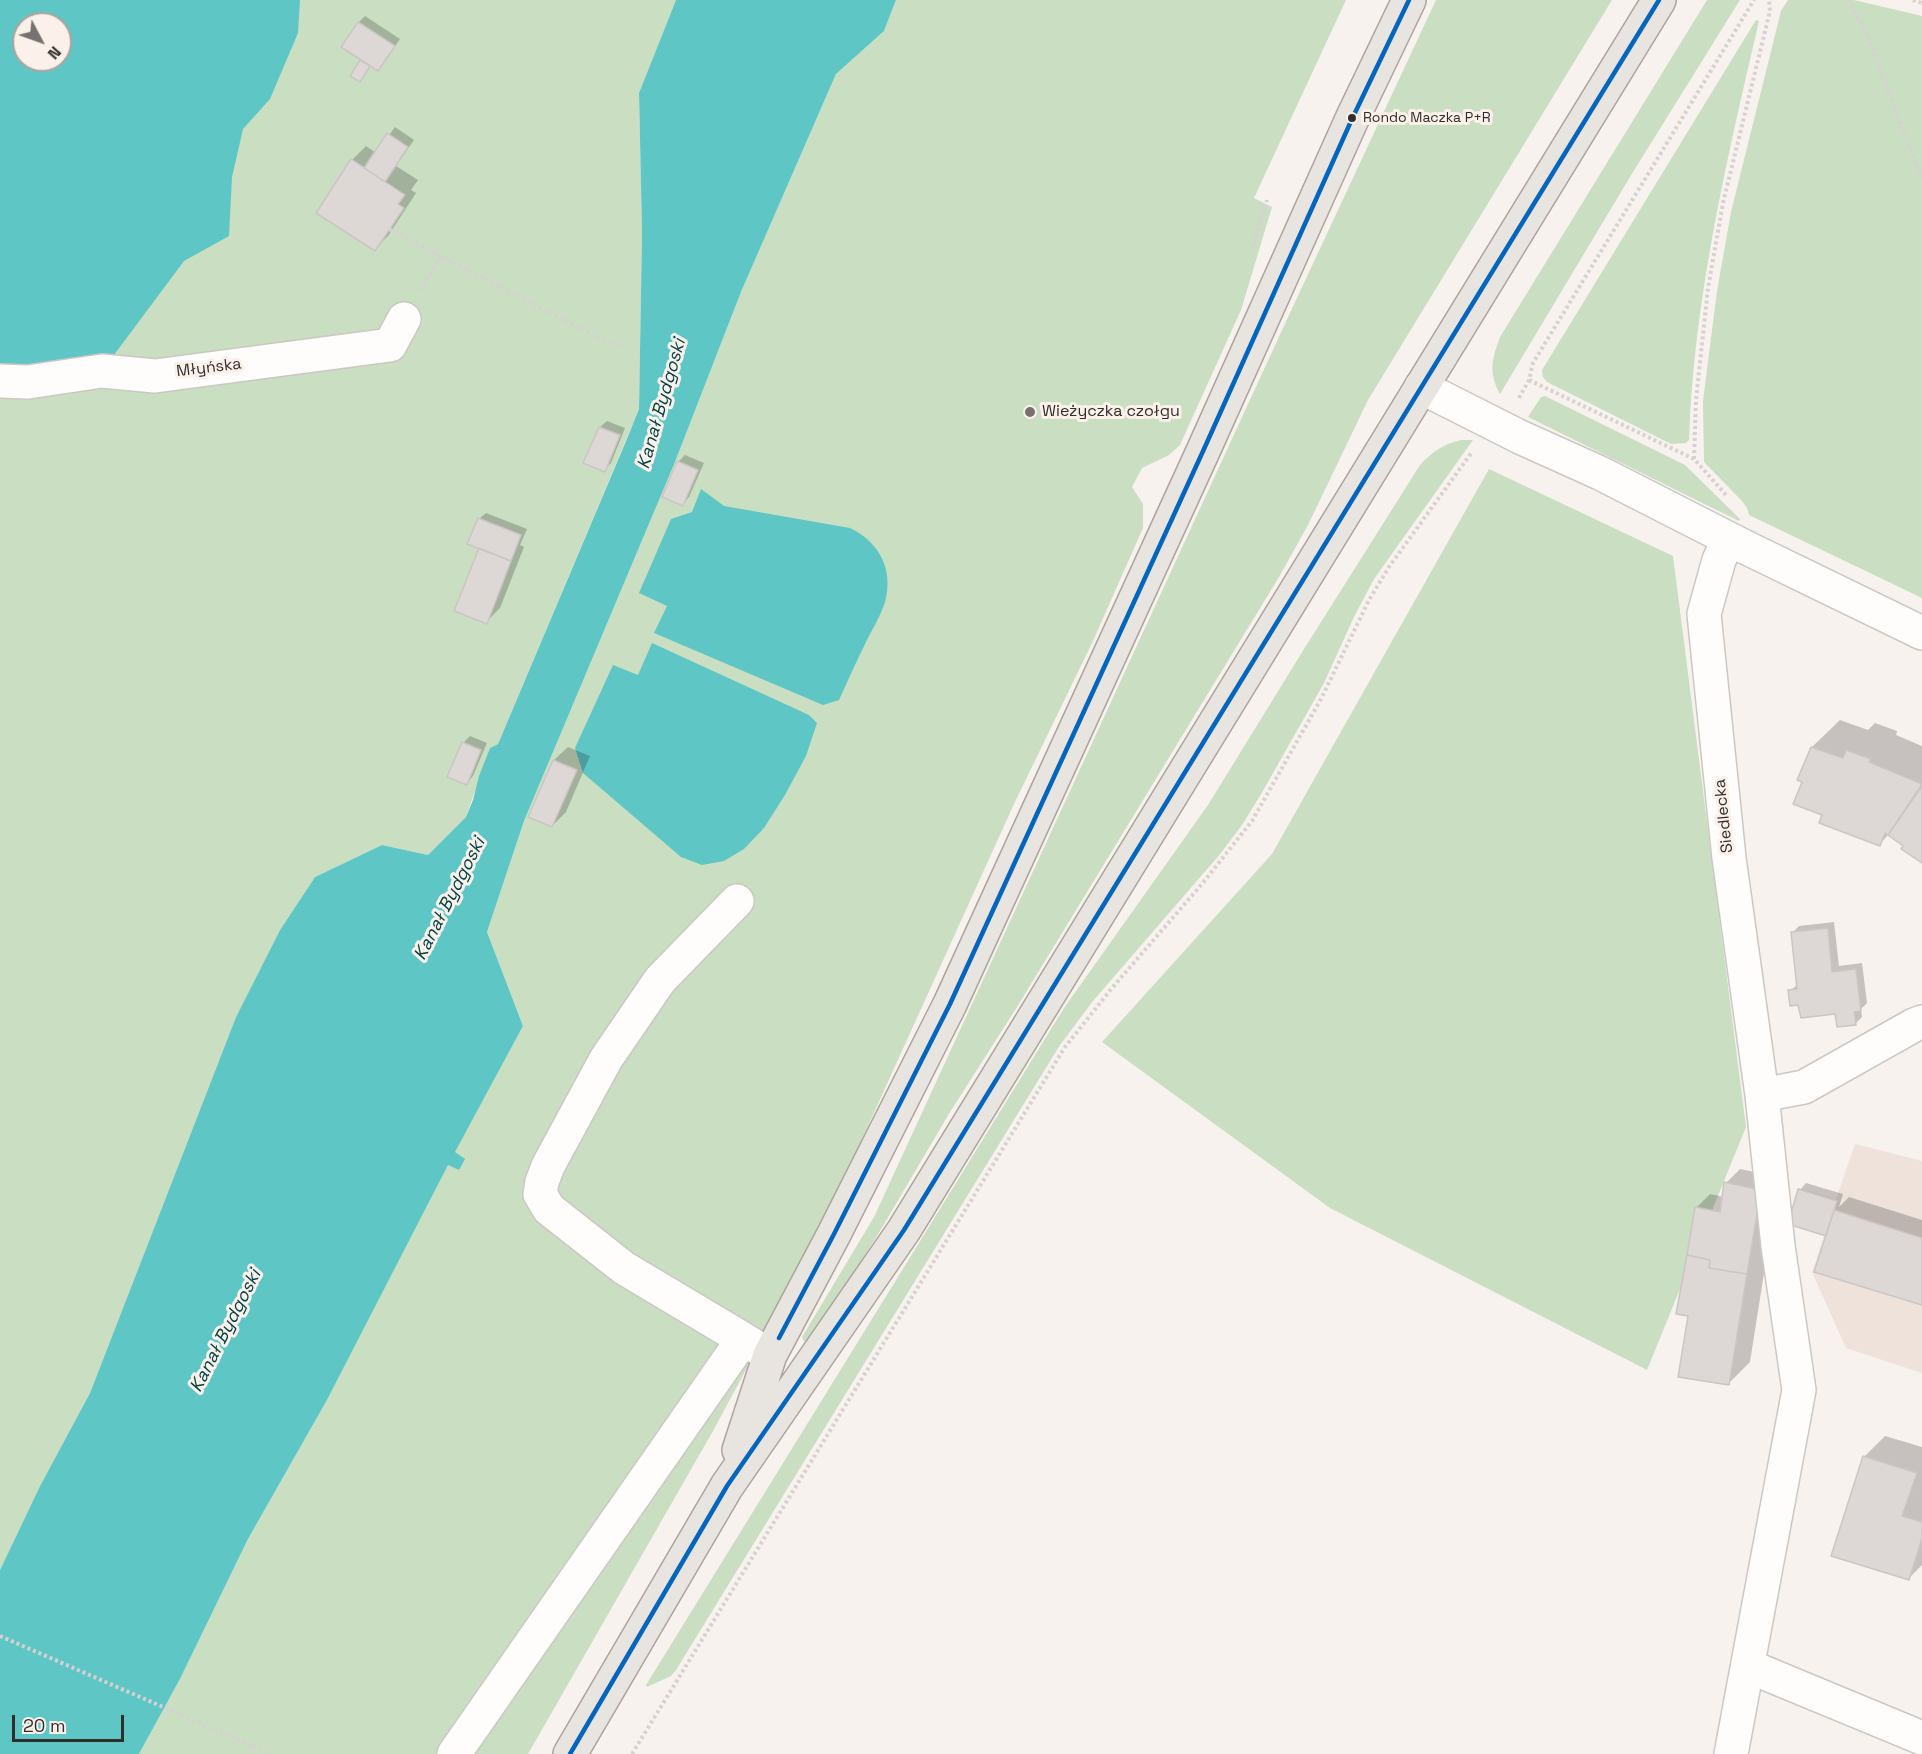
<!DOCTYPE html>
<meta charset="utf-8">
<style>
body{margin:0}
#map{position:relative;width:1922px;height:1754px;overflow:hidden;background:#f8f2ee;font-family:"Space Grotesk",sans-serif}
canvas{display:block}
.north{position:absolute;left:12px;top:12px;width:60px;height:60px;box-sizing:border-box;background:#fcf1ea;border:2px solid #aba39d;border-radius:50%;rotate:131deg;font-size:16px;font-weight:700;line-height:24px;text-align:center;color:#312d2a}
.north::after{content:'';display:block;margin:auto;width:21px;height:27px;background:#77726f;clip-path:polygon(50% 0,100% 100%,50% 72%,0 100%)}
.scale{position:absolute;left:12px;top:1715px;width:112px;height:27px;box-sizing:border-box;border:3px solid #312d2a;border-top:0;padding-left:8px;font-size:18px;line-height:21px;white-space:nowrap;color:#312d2a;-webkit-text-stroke:4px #fcf1ea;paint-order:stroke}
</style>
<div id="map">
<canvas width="1922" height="1754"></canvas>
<div class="north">N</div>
<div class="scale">20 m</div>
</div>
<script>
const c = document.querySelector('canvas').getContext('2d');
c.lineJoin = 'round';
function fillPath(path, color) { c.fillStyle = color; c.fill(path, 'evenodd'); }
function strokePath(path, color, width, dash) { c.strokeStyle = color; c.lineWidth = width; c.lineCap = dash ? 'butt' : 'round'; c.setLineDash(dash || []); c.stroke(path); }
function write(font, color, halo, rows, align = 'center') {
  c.font = font + ' "Space Grotesk",sans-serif'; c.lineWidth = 6; c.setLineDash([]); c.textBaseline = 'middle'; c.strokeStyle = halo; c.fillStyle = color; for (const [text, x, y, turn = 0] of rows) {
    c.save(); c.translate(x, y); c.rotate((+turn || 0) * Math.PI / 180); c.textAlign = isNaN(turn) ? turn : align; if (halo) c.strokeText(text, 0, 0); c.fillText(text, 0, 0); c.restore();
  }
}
fillPath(new Path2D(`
 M 1855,1144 L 1922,1161 L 1922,1373 L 1846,1348 L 1812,1272 L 1824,1236 L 1787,1224 L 1798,1188 L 1836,1199 Z`), '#eee2db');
fillPath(new Path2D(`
 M 0,0 L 676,0 L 639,93 L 642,232 L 639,409 L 498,744 L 490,748 L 466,817 L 428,855 L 382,845 L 315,877 L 280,930 L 236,1017 L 90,1393 L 40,1486 L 0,1570 ZM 24,24 L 60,24 L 60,60 L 24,60 Z
 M 896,0 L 1346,0 L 1254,198 L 1272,207 L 1241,310 L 1180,445 L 1169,455 L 1142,468 L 1132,487 L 1143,504 L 1143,528 L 1093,641 L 1014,804 L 818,1236 L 713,1431 L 528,1754 L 139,1754 L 180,1679 L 248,1539 L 327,1400 L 448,1164 L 459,1169 L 464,1159 L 454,1153 L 523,1026 L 487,932 L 524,821 L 675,462 L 741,292 L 836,74 L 884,31 Z
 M 1436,0 L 1612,0 L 1368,400 L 1308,525 L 1279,577 L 1017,1007 L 950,1112 L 883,1226 L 812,1341 L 805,1343 L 802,1337 L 874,1217 L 1289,315 Z
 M 1707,0 L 1740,0 L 1633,172 L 1500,394 C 1488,372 1492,359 1500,337 Z
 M 1788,0 L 1854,0 L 1922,16 L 1922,598 L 1749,515 L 1747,508 L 1742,501 L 1704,462 L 1703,401 L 1717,291 L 1731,212 L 1781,11 Z
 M 1756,20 L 1759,21 C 1727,159 1694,297 1689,440 L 1686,443 L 1671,444 L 1547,382 L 1543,377 L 1542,370 Z
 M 1545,396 L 1685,465 L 1740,519 L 1739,521 L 1528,417 L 1541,397 Z
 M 1461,440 L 1473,440 L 1374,579 L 1354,617 L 1324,683 L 1260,796 L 1242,825 L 1221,853 L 1093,1001 L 1060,1045 L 676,1670 L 671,1676 L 647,1687 L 646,1685 L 1064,1008 L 1208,805 L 1304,649 L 1420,465 C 1432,452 1443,444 1461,440 Z
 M 1489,469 L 1673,556 L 1746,1127 L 1647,1370 L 1330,1208 L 1102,1042 L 1272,854 Z`), '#cadec2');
fillPath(new Path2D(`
 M 0,0 L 300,0 L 298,33 L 270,99 L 243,129 L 232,177 L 229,236 L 184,261 L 102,371 L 0,379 ZM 24,24 L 60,24 L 60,60 L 24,60 Z
 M 676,0 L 896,0 L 884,31 L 836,74 L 741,292 L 675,462 L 524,821 L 487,932 L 523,1026 L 455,1152 L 465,1159 L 459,1170 L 448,1165 L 327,1400 L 248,1539 L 180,1679 L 139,1754 L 0,1754 L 0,1570 L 40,1486 L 90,1393 L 236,1017 L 280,930 L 315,877 L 382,845 L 428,855 L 466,817 L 473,800 L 479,776 L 490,748 L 498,744 L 626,441 L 639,409 L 642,232 L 639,93 Z
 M 701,489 L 724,506 L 850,528 C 879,542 894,569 885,602 C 881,615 873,628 867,640 C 857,660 848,680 839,700 L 823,705 L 654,633 L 667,606 L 639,593 L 671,519 L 692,512 Z
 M 652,643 L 809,715 L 817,723 L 806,756 L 785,795 L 764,828 L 744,849 L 724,861 L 702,865 L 681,857 L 583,773 L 575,748 L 613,665 L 638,675 Z`), '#5fc6c6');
fillPath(new Path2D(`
 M 365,16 L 400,39 L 384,63 L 378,69 L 372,65 L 360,80 L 352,75 L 362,59 L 343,47 L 359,22 Z
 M 395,127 L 414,140 L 396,166 L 418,180 L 411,190 L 416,193 L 388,236 L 374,249 L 352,160 L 366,146 L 376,153 Z
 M 607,421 L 625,428 L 611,463 L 604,470 L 585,462 L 600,427 Z
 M 685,455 L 704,463 L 689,497 L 683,504 L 678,462 Z
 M 486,513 L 527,529 L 520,545 L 524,547 L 500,608 L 486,622 L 479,519 Z
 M 1840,720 L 1868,730 L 1875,723 L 1897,731 L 1896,735 L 1922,746 L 1922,861 L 1905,845 L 1889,834 L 1880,844 L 1824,814 L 1804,781 L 1812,747 Z
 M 470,736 L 487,743 L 473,776 L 467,783 L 449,776 L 463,743 Z
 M 568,747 L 590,756 L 566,812 L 552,826 L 554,760 Z
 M 1834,922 L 1839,966 L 1862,963 L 1867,1003 L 1861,1009 L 1862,1017 L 1855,1024 L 1836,1012 L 1800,1004 L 1790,991 L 1798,984 L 1793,932 L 1799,926 Z
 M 1740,1169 L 1774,1176 L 1762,1253 L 1767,1254 L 1750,1362 L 1729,1383 L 1689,1315 L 1696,1208 L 1710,1194 L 1724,1197 L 1726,1183 Z
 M 1806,1183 L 1843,1194 L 1839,1207 L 1849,1197 L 1922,1220 L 1922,1304 L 1827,1235 L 1800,1190 Z
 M 1885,1436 L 1922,1447 L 1922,1565 L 1908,1579 L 1864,1457 Z`), '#0003');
const building = new Path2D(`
 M 358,22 L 395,46 L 378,71 L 341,47 Z
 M 360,60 L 370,66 L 360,82 L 350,76 Z
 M 387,133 L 408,147 L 385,182 L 364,168 Z
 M 351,159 L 405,195 L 398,204 L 404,208 L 375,251 L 316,213 Z
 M 599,427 L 620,435 L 605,472 L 583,463 Z
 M 677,461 L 698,470 L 683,506 L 662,497 Z
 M 478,518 L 521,535 L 511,561 L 467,544 Z
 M 479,548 L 511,561 L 487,624 L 454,611 Z
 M 462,742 L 481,750 L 467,785 L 447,777 Z
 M 1811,747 L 1843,758 L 1846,750 L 1871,759 L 1869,762 L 1922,784 L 1888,835 L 1885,833 L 1880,846 L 1819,823 L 1822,815 L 1793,804 L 1802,782 L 1797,780 Z
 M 553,760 L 577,770 L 552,827 L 528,817 Z
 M 1922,786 L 1922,863 L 1901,849 L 1903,846 L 1888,835 Z
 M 1828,928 L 1832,972 L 1856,969 L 1861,1011 L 1854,1012 L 1856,1025 L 1837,1027 L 1835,1014 L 1801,1018 L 1798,1005 L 1790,1006 L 1788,990 L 1797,989 L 1791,932 Z
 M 1724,1182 L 1761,1190 L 1747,1274 L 1709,1268 L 1710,1260 L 1687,1255 L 1695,1207 L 1720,1212 Z
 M 1798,1189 L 1837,1201 L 1826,1236 L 1788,1224 Z
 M 1834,1210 L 1922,1238 L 1922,1305 L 1814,1272 Z
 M 1687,1255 L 1710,1260 L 1709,1268 L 1747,1274 L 1729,1385 L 1678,1377 L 1688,1316 L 1676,1314 Z
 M 1863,1456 L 1917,1473 L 1902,1516 L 1922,1522 L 1922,1538 L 1909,1580 L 1831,1556 Z`);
fillPath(building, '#ddd8d5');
strokePath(building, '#cbc6c3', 1.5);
const minor = new Path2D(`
 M 0,381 L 28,382 L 102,371 L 155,376 L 390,345 L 404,319
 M 1421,387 L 1520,437 L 1600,473 L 1745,547 L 1922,633
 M 1729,539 L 1719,560 L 1704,614 L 1729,858 L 1762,1095 L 1778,1246 L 1799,1390 L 1731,1754
 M 737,901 L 660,980 L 606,1059 L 548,1166 L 542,1182 L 540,1194 L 549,1209 L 624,1268 L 743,1339
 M 1762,1095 L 1804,1087 L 1914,1025 L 1922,1022
 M 1748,1666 L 1922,1738
 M 454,1754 L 743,1339 L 761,1350`);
const major = new Path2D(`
 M 739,1450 L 770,1355 L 834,1234 L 950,1004 L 1204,449 L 1352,119 L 1409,0
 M 570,1754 L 727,1486 L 904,1230 L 1659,0`);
strokePath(minor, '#cbc7c4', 36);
strokePath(major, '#ada49c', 36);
strokePath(new Path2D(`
 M 1848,0 L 1868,36 L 1908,144 L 1922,178
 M 1913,0 L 1922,3
 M 389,229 L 440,256
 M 1252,248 L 1267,200
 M 421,290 L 440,256 L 603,340 L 627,348
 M 1529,380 L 1694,459 L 1726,495
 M 1519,398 L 1529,380 L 1533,363 L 1754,0
 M 1694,459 L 1696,400 L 1708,288 L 1723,203 L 1770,11 L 1769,0
 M 0,1636 L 271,1754
 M 632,1754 L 1065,1047 L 1112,988 L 1202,884 L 1252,821 L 1321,699 L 1369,600 L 1389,567 L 1472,452`), '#d5d2d1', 4, [3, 3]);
strokePath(minor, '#fefdfc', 33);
strokePath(major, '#e8e4e0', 33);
strokePath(new Path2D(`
 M 779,1338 L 834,1234 L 950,1004 L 1204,449 L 1352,119 L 1409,0
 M 570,1754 L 727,1486 L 904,1230 L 1659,0`), '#0065bd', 4.5);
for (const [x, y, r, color] of [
 [1352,118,5,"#312d2a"],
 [1030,412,6,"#77726f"]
]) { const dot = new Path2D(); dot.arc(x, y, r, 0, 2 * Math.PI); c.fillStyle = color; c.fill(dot); strokePath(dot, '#fcf1ea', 2); }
write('14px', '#312d2a', '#fcf1ea', [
 ["Rondo Maczka P+R",1363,118]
], 'left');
write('16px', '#312d2a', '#fcf1ea', [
 ["Młyńska",209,368,-7],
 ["Siedlecka",1724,816,-96]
]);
write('16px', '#312d2a', '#fcf1ea', [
 ["Wieżyczka czołgu",1042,412]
], 'left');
write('italic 18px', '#014142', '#fcf1ea', [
 ["Kanał Bydgoski",662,404,-74],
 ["Kanał Bydgoski",450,899,-63],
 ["Kanał Bydgoski",226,1331,-63]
]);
</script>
